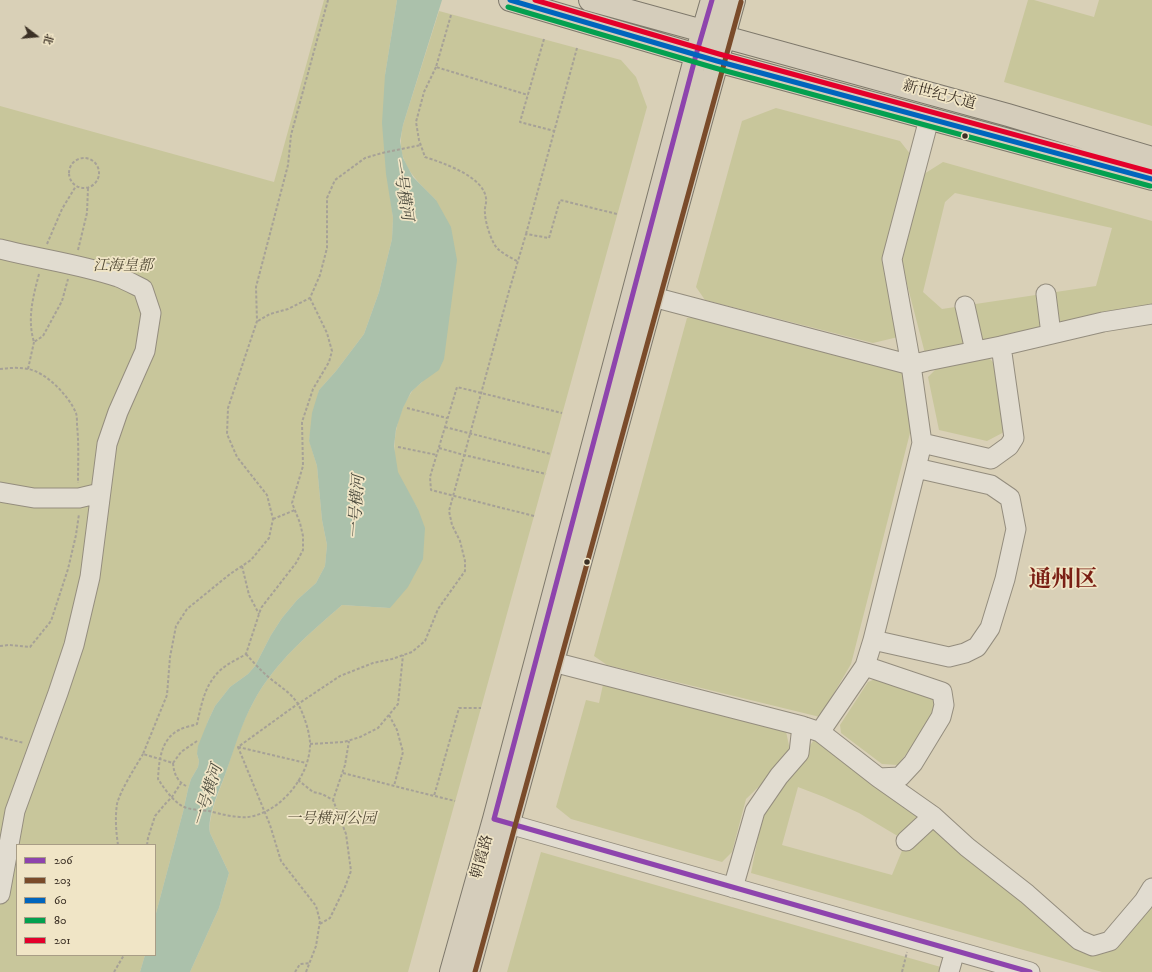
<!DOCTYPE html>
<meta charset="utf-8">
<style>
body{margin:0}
#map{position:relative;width:1152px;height:972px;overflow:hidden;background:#d9d0b7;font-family:"IM FELL DW Pica","Noto Serif SC",serif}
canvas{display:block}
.legend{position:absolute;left:16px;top:844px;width:140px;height:112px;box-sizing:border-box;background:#f0e5c6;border:1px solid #a89d86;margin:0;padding:5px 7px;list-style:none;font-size:12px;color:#3b3025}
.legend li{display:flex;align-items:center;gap:8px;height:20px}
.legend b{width:20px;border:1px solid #a89d86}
.north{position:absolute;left:16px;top:16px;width:40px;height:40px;-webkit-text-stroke:3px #f0e5c6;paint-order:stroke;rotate:106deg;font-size:11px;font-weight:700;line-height:16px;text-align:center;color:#3b3025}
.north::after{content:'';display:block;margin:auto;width:14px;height:18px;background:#3b3025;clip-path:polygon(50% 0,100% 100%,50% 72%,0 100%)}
</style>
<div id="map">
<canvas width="1152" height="972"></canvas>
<ul class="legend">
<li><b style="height:5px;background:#8e44ad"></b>206</li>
<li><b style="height:5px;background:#7a4b2a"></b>203</li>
<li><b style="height:5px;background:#0065bd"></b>60</li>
<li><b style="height:5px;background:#03a04f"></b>80</li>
<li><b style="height:5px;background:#e4002b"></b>201</li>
</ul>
<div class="north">北</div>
</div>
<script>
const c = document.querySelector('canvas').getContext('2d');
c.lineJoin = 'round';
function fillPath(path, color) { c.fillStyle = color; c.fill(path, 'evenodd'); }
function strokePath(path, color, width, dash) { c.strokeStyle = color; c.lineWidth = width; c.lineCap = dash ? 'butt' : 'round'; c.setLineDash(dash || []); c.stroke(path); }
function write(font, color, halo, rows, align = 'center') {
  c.font = font + ' "IM FELL DW Pica","Noto Serif SC",serif'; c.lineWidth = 3.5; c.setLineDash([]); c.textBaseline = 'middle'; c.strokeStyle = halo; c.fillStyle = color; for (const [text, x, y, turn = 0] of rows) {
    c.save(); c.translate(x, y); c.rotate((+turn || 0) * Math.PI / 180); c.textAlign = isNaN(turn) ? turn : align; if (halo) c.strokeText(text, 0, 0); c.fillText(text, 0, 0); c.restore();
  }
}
fillPath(new Path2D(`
 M 324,0 L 397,0 L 385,75 L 385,157 L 393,218 L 392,239 L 379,292 L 364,334 L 336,371 L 319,390 L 309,440 L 317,466 L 322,520 L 327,545 L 325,566 L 316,583 L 297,600 L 282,618 L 271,635 L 255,666 L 248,674 L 230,687 L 215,706 L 208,721 L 197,754 L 199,761 L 198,767 L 191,779 L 188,789 L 183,812 L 155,917 L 155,845 L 17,845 L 17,955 L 145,955 L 140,972 L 0,972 L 0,106 L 274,182 Z
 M 1028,0 L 1034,0 L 1094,17 L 1099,0 L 1152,0 L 1152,126 L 1004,82 Z
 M 439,11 L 621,60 L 636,77 L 647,107 L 408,972 L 190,972 L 219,908 L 229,873 L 210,833 C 208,817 218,794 224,778 C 233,752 240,725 254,701 C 275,662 309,634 342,605 L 390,608 L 418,509 C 412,499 400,481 397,471 C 391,445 396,415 411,393 C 413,389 418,386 422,382 L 436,200 C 420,184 399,166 401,140 C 401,135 402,130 403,125 Z
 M 776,108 L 900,141 L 911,155 L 884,258 L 898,337 L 873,343 L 705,300 L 696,287 L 742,121 Z
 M 943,162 L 1152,221 L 1152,315 L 927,361 L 900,257 L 924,174 ZM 955,193 L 1112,228 L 1096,286 L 942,309 L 923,292 L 945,202 Z
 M 700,316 L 904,369 L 911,429 L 851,664 L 820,717 L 607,665 L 594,656 L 687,318 Z
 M 988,357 L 1001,370 L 1008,430 L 987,441 L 939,430 L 928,377 L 940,365 Z
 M 880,677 L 935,699 L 931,720 L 898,765 L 882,764 L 841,733 L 840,725 L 868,682 Z
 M 604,680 L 785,727 L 790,750 L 776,770 L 746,799 L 732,852 L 722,862 L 571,819 L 556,807 L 586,700 L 599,703 Z
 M 820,732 L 1093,946 L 1152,888 L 1152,972 L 1102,972 L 751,873 L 763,812 L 784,780 ZM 798,787 L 824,797 L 859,813 L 906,841 L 892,875 L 782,845 Z
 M 541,852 L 958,972 L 507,972 Z`), '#c8c69b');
fillPath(new Path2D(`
 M 397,0 L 442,0 L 403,125 L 400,141 L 403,158 L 413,177 L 436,200 L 451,227 L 457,260 L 444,359 L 439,370 L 422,382 L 411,392 L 403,408 L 396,429 L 394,446 L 398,472 L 418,509 L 425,528 L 423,559 L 408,587 L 390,608 L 342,605 C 309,634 275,662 254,701 C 241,724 234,750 225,775 C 219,791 207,816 210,833 L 229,873 L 219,908 L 190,972 L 140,972 L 145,955 L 155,955 L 155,917 L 183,812 L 188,789 L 191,779 L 198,767 L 199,761 L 197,754 L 198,746 L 208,721 L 215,706 L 230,687 L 248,674 L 255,666 L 271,635 L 282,618 L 297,600 L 316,583 L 325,566 L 327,545 L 322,520 L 317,466 L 309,441 L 312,413 L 319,390 L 336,371 L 364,334 L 379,292 L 392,239 L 393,218 L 386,174 L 382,123 L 385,75 Z`), '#abc1ab');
const minor = new Path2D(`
 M 0,249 C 39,259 79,264 118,277 C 126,280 135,285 143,289 L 151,313 L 145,351 L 118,412 L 107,444 L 90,577 L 74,645 L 58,693 L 15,811 L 0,894
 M 1046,294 L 1051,334
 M 965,306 L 975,351
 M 1001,346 L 1103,322 L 1152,314
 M 922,443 L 991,459 L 1009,446 L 1014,438 L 1001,346 L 927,361 L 911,365 L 892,259 L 929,119
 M 0,492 L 34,498 L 79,498 L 100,493
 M 873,640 L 916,468
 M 553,662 L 802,726 L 820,732 L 865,666 L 873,640 L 949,657 L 965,653 L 977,647 L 990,628 L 1005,579 L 1016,529 L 1010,498 L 991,485 L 916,468 L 922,443 L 911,365 L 653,297
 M 820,732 L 879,778 L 900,777 L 913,763 L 941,717 L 944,705 L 942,692 L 865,666
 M 879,778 L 933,816 L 967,847 L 1027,894 L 1079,940 L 1093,946 L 1110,941 L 1144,901 L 1152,888
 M 495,820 L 1030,972
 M 906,841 L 933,816
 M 733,888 L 755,811 L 779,776 L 799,753 L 802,726
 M 949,972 L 955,951`);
const major = new Path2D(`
 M 510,0 L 717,61 L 1152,179
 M 590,0 L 1008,115 L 1152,158
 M 451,972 L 494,819 L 696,55 L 712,0
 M 468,972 L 734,0`);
strokePath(minor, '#948d7e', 21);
strokePath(major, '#7e786b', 24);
strokePath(new Path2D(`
 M 451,15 L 436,67 L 528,95
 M 544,39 L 520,122 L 554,131
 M 436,67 L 424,92 L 416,122 L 419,140 L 425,157 C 443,163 483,176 486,198 C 487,203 484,208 485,213 C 485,222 492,245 499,250 C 504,254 511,258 517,261
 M69 173a15 15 0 1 1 30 0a15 15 0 1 1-30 0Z
 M 526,234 L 577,48
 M 47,244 L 62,209 L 76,186
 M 78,250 L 87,213 L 88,188
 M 39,274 C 33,297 27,319 34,342 L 43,336 L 62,301 L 68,279
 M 258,321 L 270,314 L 288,309 L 310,298 L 320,275 L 327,248 L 327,198 L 335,180 L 365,158 L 382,153 L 421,145
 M 0,369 C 9,368 18,367 28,369 C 46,372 69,396 76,413 C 77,416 77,421 77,425 C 79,444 78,464 78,483
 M 28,369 L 34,342
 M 407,408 L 447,418
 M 445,427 L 551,454
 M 398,447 L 437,455
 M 439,448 L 464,455 L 546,474
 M 534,516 L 431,490 L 430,477 L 457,387 L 562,413
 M 273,519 L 295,510
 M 242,566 L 249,595 L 259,614
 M 0,646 L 9,645 L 30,647 L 51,621 L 68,569 L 76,535 L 79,514
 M 246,654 C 254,663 262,672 272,680 C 281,687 292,694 298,704 C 304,714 311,736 310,747 C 308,779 279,813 248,817 C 236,818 220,814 209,811 C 201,810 189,810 182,806 C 172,800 164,788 158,779 C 159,760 161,739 179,730 C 184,727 192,726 197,724 C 202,701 206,679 227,665 C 233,661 240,658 246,654 L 261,608 L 296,563 L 303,550 L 303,536 L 300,523 L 292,503 L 303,466 L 302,422 L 313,389 L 329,362 L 332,351 L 327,333 L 310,298
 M 389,715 L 397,730 L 403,752 L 394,786
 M 0,737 L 24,743
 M 197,741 L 181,752 L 173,763 L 143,754 L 167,695 L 170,657 L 176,626 L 187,609 L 230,574 L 251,560 L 269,538 L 273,519 L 267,495 L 237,457 L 227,434 L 228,408 L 257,321 L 256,287 L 288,165 L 291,135 L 328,0
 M 310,744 L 344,742 L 360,737 L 378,728 L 398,704 L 403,655
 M 238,747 L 306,763
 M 173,763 C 174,773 176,780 186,786
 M 343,773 L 434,796 L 459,708 L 481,708
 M 298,780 L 313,792 L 322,794 L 333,800 L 345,765 L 349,741
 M 435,796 L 455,801
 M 118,845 C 116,831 115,818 117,804 C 120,791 136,766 143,754
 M 147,845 L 148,838 L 155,816 L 166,803 L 172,797 L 181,783
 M 320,924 L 330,918 L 345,887 L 351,871 L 346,834 L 333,800
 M 114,972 L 124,955
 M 295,972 L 300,964 L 310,963
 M 306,972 L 316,946 L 320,921 L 316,906 L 281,861 L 270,825 L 238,747 L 292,708 L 340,676 L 373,663 L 392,659 L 412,652 L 425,641 L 438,609 L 465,571 L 465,561 L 460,541 L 452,525 L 449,511 L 509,291 L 526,234 L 549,238 L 560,200 L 617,214
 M 902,972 L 907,952`), '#a6a197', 2, [3, 2]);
strokePath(minor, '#e1dcd0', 19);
strokePath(major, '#d5cdbb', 22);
strokePath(new Path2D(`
 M 712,0 L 696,55 L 494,819 L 1030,972`), '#8e44ad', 5);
strokePath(new Path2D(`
 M 475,972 L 741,2`), '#7a4b2a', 5);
strokePath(new Path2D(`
 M 510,0 L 717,61 L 1152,179`), '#0065bd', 5);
strokePath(new Path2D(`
 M 508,7 L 715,68 L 1150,186`), '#03a04f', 5);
strokePath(new Path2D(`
 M 535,0 L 719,54 L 1152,172`), '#e4002b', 5);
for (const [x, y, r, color] of [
 [965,136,3.5,"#3b3025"],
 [587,562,3.5,"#3b3025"]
]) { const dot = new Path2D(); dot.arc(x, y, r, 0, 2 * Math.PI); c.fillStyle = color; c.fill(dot); strokePath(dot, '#f0e5c6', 1.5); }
write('15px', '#3b3025', '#f0e5c6', [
 ["新世纪大道",939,96,15],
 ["朝霞路",483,857,-74]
]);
write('italic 15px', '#544c38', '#f0e5c6', [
 ["江海皇都",123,267],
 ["一号横河公园",331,820]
]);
write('italic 16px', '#4d4c3f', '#f0e5c6', [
 ["一号横河",401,189,81],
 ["一号横河",358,507,-86],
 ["一号横河",209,796,-72]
]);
write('bold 23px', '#7a1f14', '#f0e5c6', [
 ["通州区",1063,581]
]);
</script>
